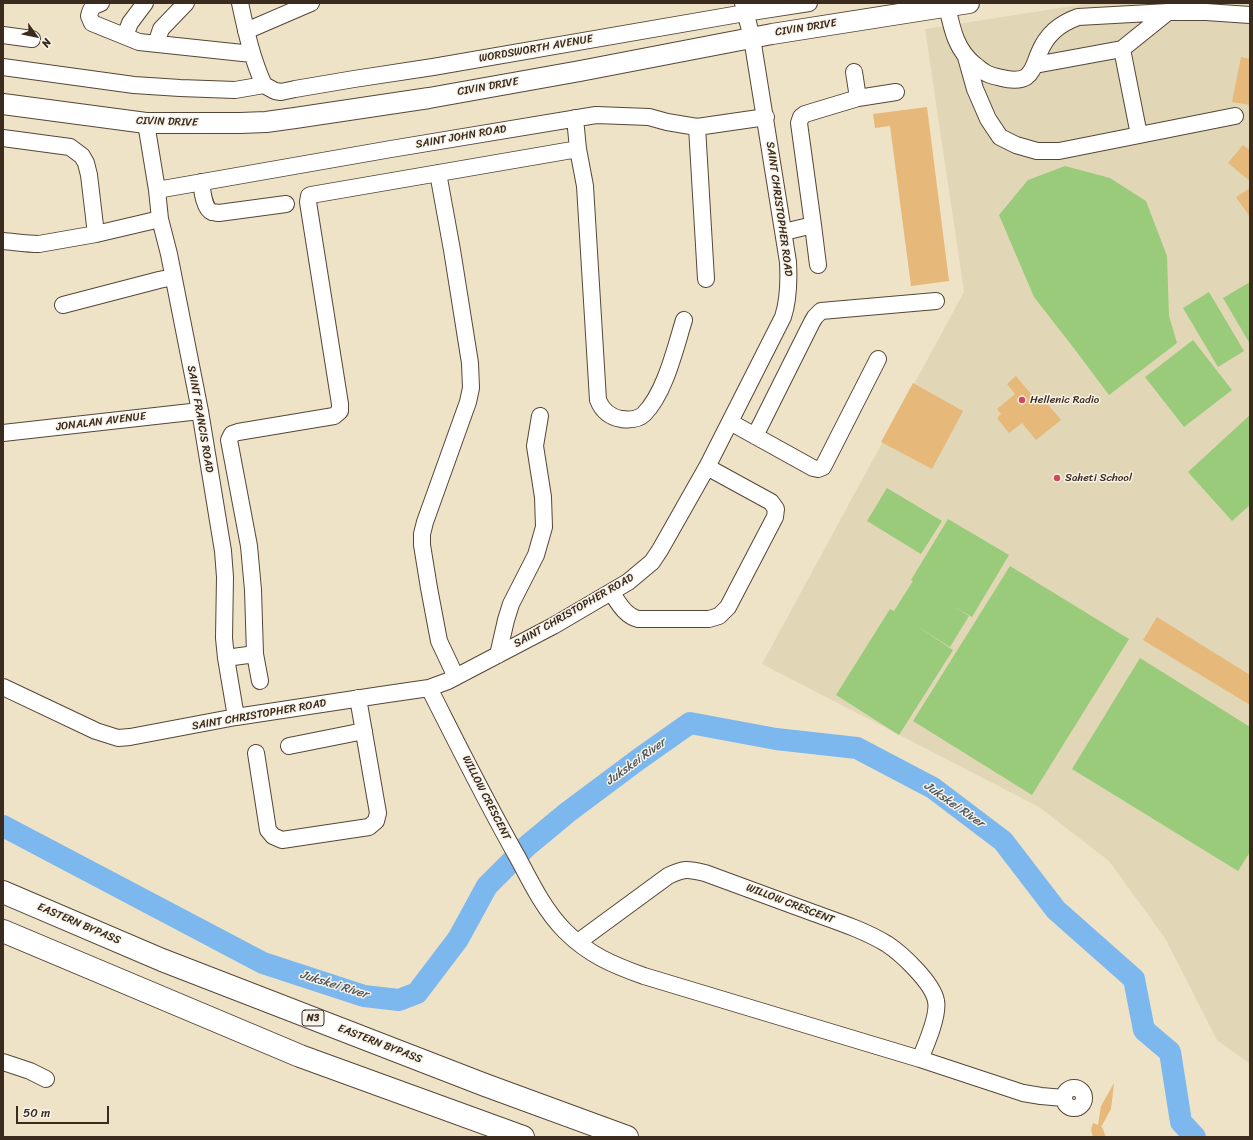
<!DOCTYPE html>
<style>
body{margin:0}
#map{position:relative;width:1253px;height:1140px;overflow:hidden;background:#efe3c7;font-family:Sriracha,sans-serif}
canvas{display:block}
.frame{position:absolute;inset:0;border:4px solid #3b2a1e;pointer-events:none}
.north{position:absolute;left:16px;top:16px;width:40px;height:40px;-webkit-text-stroke:3px #f7f3e8;paint-order:stroke;rotate:123deg;font-size:11px;font-weight:700;line-height:16px;text-align:center;color:#3b2a1e}
.north::after{content:'';display:block;margin:auto;width:14px;height:18px;background:#3b2a1e;clip-path:polygon(50% 0,100% 100%,50% 72%,0 100%)}
.scale{position:absolute;left:16px;top:1106px;width:93px;height:18px;box-sizing:border-box;border:2px solid #3b2a1e;border-top:0;padding-left:5px;font-size:12px;line-height:14px;white-space:nowrap;color:#3b2a1e;-webkit-text-stroke:3px #f7f3e8;paint-order:stroke}
</style>
<div id="map">
<canvas width="1253" height="1140"></canvas>
<div class="frame"></div>
<div class="north">N</div>
<div class="scale">50 m</div>
</div>
<script>
const c = document.querySelector('canvas').getContext('2d');
c.lineJoin = 'round';
function fillPath(path, color) { c.fillStyle = color; c.fill(path, 'evenodd'); }
function strokePath(path, color, width, dash) { c.strokeStyle = color; c.lineWidth = width; c.lineCap = dash ? 'butt' : 'round'; c.setLineDash(dash || []); c.stroke(path); }
function write(font, color, halo, rows, align = 'center') {
  c.font = font + ' Sriracha,sans-serif'; c.lineWidth = 3; c.setLineDash([]); c.textBaseline = 'middle'; c.strokeStyle = halo; c.fillStyle = color; for (const [text, x, y, turn = 0] of rows) {
    c.save(); c.translate(x, y); c.rotate((+turn || 0) * Math.PI / 180); c.textAlign = isNaN(turn) ? turn : align; if (halo) c.strokeText(text, 0, 0); c.fillText(text, 0, 0); c.restore();
  }
}
fillPath(new Path2D(`
 M 1092,3 L 1250,4 L 1250,1064 L 1217,1040 L 1165,938 L 1109,861 L 1039,807 L 762,664 L 964,292 L 925,29 Z`), '#e1d7b7');
fillPath(new Path2D(`
 M 1065,166 L 1110,178 L 1146,201 L 1167,256 L 1169,316 L 1177,343 L 1109,395 L 1073,347 L 1034,297 L 999,215 L 1028,180 Z
 M 1250,282 L 1250,344 L 1223,298 Z
 M 1209,292 L 1244,351 L 1218,367 L 1183,308 Z
 M 1193,340 L 1232,390 L 1184,427 L 1145,377 Z
 M 1250,415 L 1250,505 L 1232,521 L 1188,472 Z
 M 887,488 L 942,521 L 921,554 L 867,521 Z
 M 948,519 L 1009,555 L 972,617 L 953,606 L 969,616 L 950,647 L 917,626 L 953,650 L 899,735 L 836,695 L 890,609 L 894,611 L 913,581 L 911,580 Z
 M 1010,566 L 1129,639 L 1032,795 L 913,721 Z
 M 1140,658 L 1250,727 L 1250,852 L 1238,871 L 1072,769 Z`), '#99cb7a');
strokePath(new Path2D(`
 M 3,826 L 263,963 L 364,996 L 399,1000 L 417,993 L 458,939 L 487,886 L 527,846 L 568,812 L 639,759 L 690,723 L 776,739 L 857,748 L 933,788 L 1003,841 L 1056,910 L 1134,979 L 1144,1030 L 1170,1052 L 1181,1122 L 1195,1137`), '#7cb8ee', 22);
fillPath(new Path2D(`
 M 1241,57 L 1250,59 L 1250,105 L 1232,102 Z
 M 927,107 L 949,281 L 911,286 L 890,126 L 875,128 L 873,114 Z
 M 1243,145 L 1250,150 L 1250,181 L 1228,163 Z
 M 1250,188 L 1250,217 L 1236,197 Z
 M 1016,376 L 1040,405 L 1045,401 L 1061,420 L 1036,440 L 1022,423 L 1009,433 L 997,418 L 1001,414 L 997,409 L 1015,394 L 1007,384 Z
 M 913,383 L 963,411 L 932,469 L 881,442 Z
 M 1157,617 L 1250,675 L 1250,705 L 1143,640 Z
 M 1114,1083 L 1111,1109 L 1101,1127 L 1102,1127 L 1106,1137 L 1093,1137 L 1091,1130 L 1093,1123 L 1098,1125 L 1101,1106 Z`), '#e6b879');
const minor = new Path2D(`
 M 101,3 C 93,6 91,7 89,16 L 92,23 L 139,42 L 252,54
 M 240,3 C 246,31 252,59 264,85
 M 947,6 C 952,29 956,50 975,65 C 979,68 983,72 988,74 C 992,76 998,77 1002,78 C 1009,80 1020,81 1026,77 C 1034,71 1035,62 1039,53 C 1047,34 1059,24 1078,17 L 1168,12 L 1206,12 L 1250,15
 M 246,31 L 311,3
 M 3,35 L 32,39
 M 125,36 L 130,23 L 145,3
 M 156,44 L 161,29 L 186,3
 M 1122,49 L 1139,135
 M 966,57 L 975,89 L 988,119 L 1000,137 L 1016,145 L 1037,151 L 1059,151 L 1235,116
 M 1035,65 L 1122,49 L 1168,12
 M 3,67 L 134,85 L 180,88 L 235,90 L 264,85
 M 854,72 L 858,98
 M 264,85 L 275,91 L 281,92 L 295,89 L 354,79 L 433,67 L 745,13 L 809,3
 M 575,118 L 578,149
 M 146,123 L 157,190 L 160,219 L 169,254 L 200,411 L 223,551 L 225,577 L 224,638 L 226,658 L 236,717
 M 697,127 L 706,279
 M 3,138 L 70,147 L 82,156 L 86,163 L 89,175 L 96,234
 M 438,173 L 452,250 L 470,363 L 471,388 L 468,402 L 425,522 L 422,534 L 422,545 L 429,588 L 439,641 L 456,677
 M 201,182 C 202,189 204,209 212,212 C 213,212 218,213 219,213 L 286,204
 M 157,190 L 391,149 L 596,115 L 649,117 L 667,122 L 697,127 L 766,117
 M 813,225 L 818,265
 M 784,232 L 813,225 L 799,123 L 801,117 L 805,114 L 858,98 L 896,92
 M 3,241 C 15,242 27,244 39,244 L 96,234 L 160,219
 M 63,305 L 159,280 L 173,277
 M 730,422 L 813,468 L 818,469 L 823,467 L 878,359
 M 3,433 L 200,411
 M 755,436 L 812,322 L 815,317 L 821,311 L 936,301
 M 611,592 C 618,602 625,616 638,619 L 709,619 L 719,616 L 728,607 L 775,517 L 776,509 L 771,502 L 707,467
 M 498,655 L 506,620 L 511,604 L 536,555 L 544,527 L 543,497 L 535,446 L 540,416
 M 226,658 L 255,654
 M 260,681 L 255,654 L 253,590 L 249,546 L 229,440 L 232,434 L 238,432 L 334,416 L 340,411 L 340,404 L 308,202 L 309,196 L 311,195 L 578,149 L 585,186 L 598,400 C 602,410 610,417 621,419 C 629,420 638,420 644,414 C 665,393 675,349 684,320
 M 3,687 L 96,731 L 118,738 L 130,737 L 236,717 L 381,695 L 429,688 L 448,681 L 553,626 L 628,582 L 652,562 L 660,550 L 707,467 L 783,317 C 789,299 789,281 788,262 L 752,38 L 743,3
 M 429,688 C 458,745 486,802 518,858 C 531,883 545,911 565,931 C 589,955 613,965 644,976 L 920,1059 L 1023,1093 L 1041,1096 L 1064,1098
 M 289,746 L 364,731
 M 256,753 L 268,830 L 273,836 L 282,840 L 369,827 L 376,821 L 378,813 L 358,698
 M 578,942 L 668,876 C 684,868 688,869 705,873 C 741,886 776,899 811,912 C 836,921 864,930 887,944 C 902,954 933,983 936,1001 C 939,1015 926,1045 920,1059
 M 3,1062 L 30,1071 L 46,1079
 M1064 1098a10 10 0 1 1 20 0a10 10 0 1 1-20 0Z`);
const major = new Path2D(`
 M 3,104 L 146,123 L 240,123 L 266,122 L 295,118 L 429,98 L 580,71 L 772,34 L 969,3`);
const highway = new Path2D(`
 M 3,892 L 162,960 L 485,1085 L 627,1137
 M 3,931 L 300,1056 L 523,1137`);
strokePath(minor, '#564637', 18);
strokePath(major, '#564637', 22);
strokePath(highway, '#564637', 24);
strokePath(minor, '#fff', 16);
strokePath(major, '#fff', 20);
strokePath(highway, '#fff', 22);
for (const [x, y, r, color] of [
 [1022,400,4,"#d1495b"],
 [1057,478,4,"#d1495b"]
]) { const dot = new Path2D(); dot.arc(x, y, r, 0, 2 * Math.PI); c.fillStyle = color; c.fill(dot); strokePath(dot, '#f7f3e8', 1.5); }
for (const [x, y, w] of [
 [313,1018,22]
]) { const box = new Path2D(); box.roundRect(x - w / 2, y - 8, w, 16, 3); c.fillStyle = '#f7f3e8'; c.fill(box); strokePath(box, '#3b2a1e', 1); }
write('bold 10px', '#3b2a1e', null, [
 ["N3",313,1018]
]);
write('11px', '#3b2a1e', '#f7f3e8', [
 ["CIVIN DRIVE",806,28,-9],
 ["WORDSWORTH AVENUE",536,49,-10],
 ["CIVIN DRIVE",488,87,-10],
 ["CIVIN DRIVE",167,122,2],
 ["SAINT JOHN ROAD",461,137,-10],
 ["SAINT CHRISTOPHER ROAD",779,209,82],
 ["SAINT FRANCIS ROAD",200,419,80],
 ["JONALAN AVENUE",101,422,-7],
 ["SAINT CHRISTOPHER ROAD",574,611,-30],
 ["SAINT CHRISTOPHER ROAD",259,715,-10],
 ["WILLOW CRESCENT",486,798,63],
 ["WILLOW CRESCENT",790,904,21],
 ["EASTERN BYPASS",79,924,23],
 ["EASTERN BYPASS",380,1044,21]
]);
write('11px', '#3b2a1e', '#f7f3e8', [
 ["Hellenic Radio",1030,400],
 ["Saheti School",1065,478]
], 'left');
write('italic 12px', '#4e555c', '#f7f3e8', [
 ["Jukskei River",636,762,-36],
 ["Jukskei River",954,805,35],
 ["Jukskei River",334,985,17]
]);
</script>
